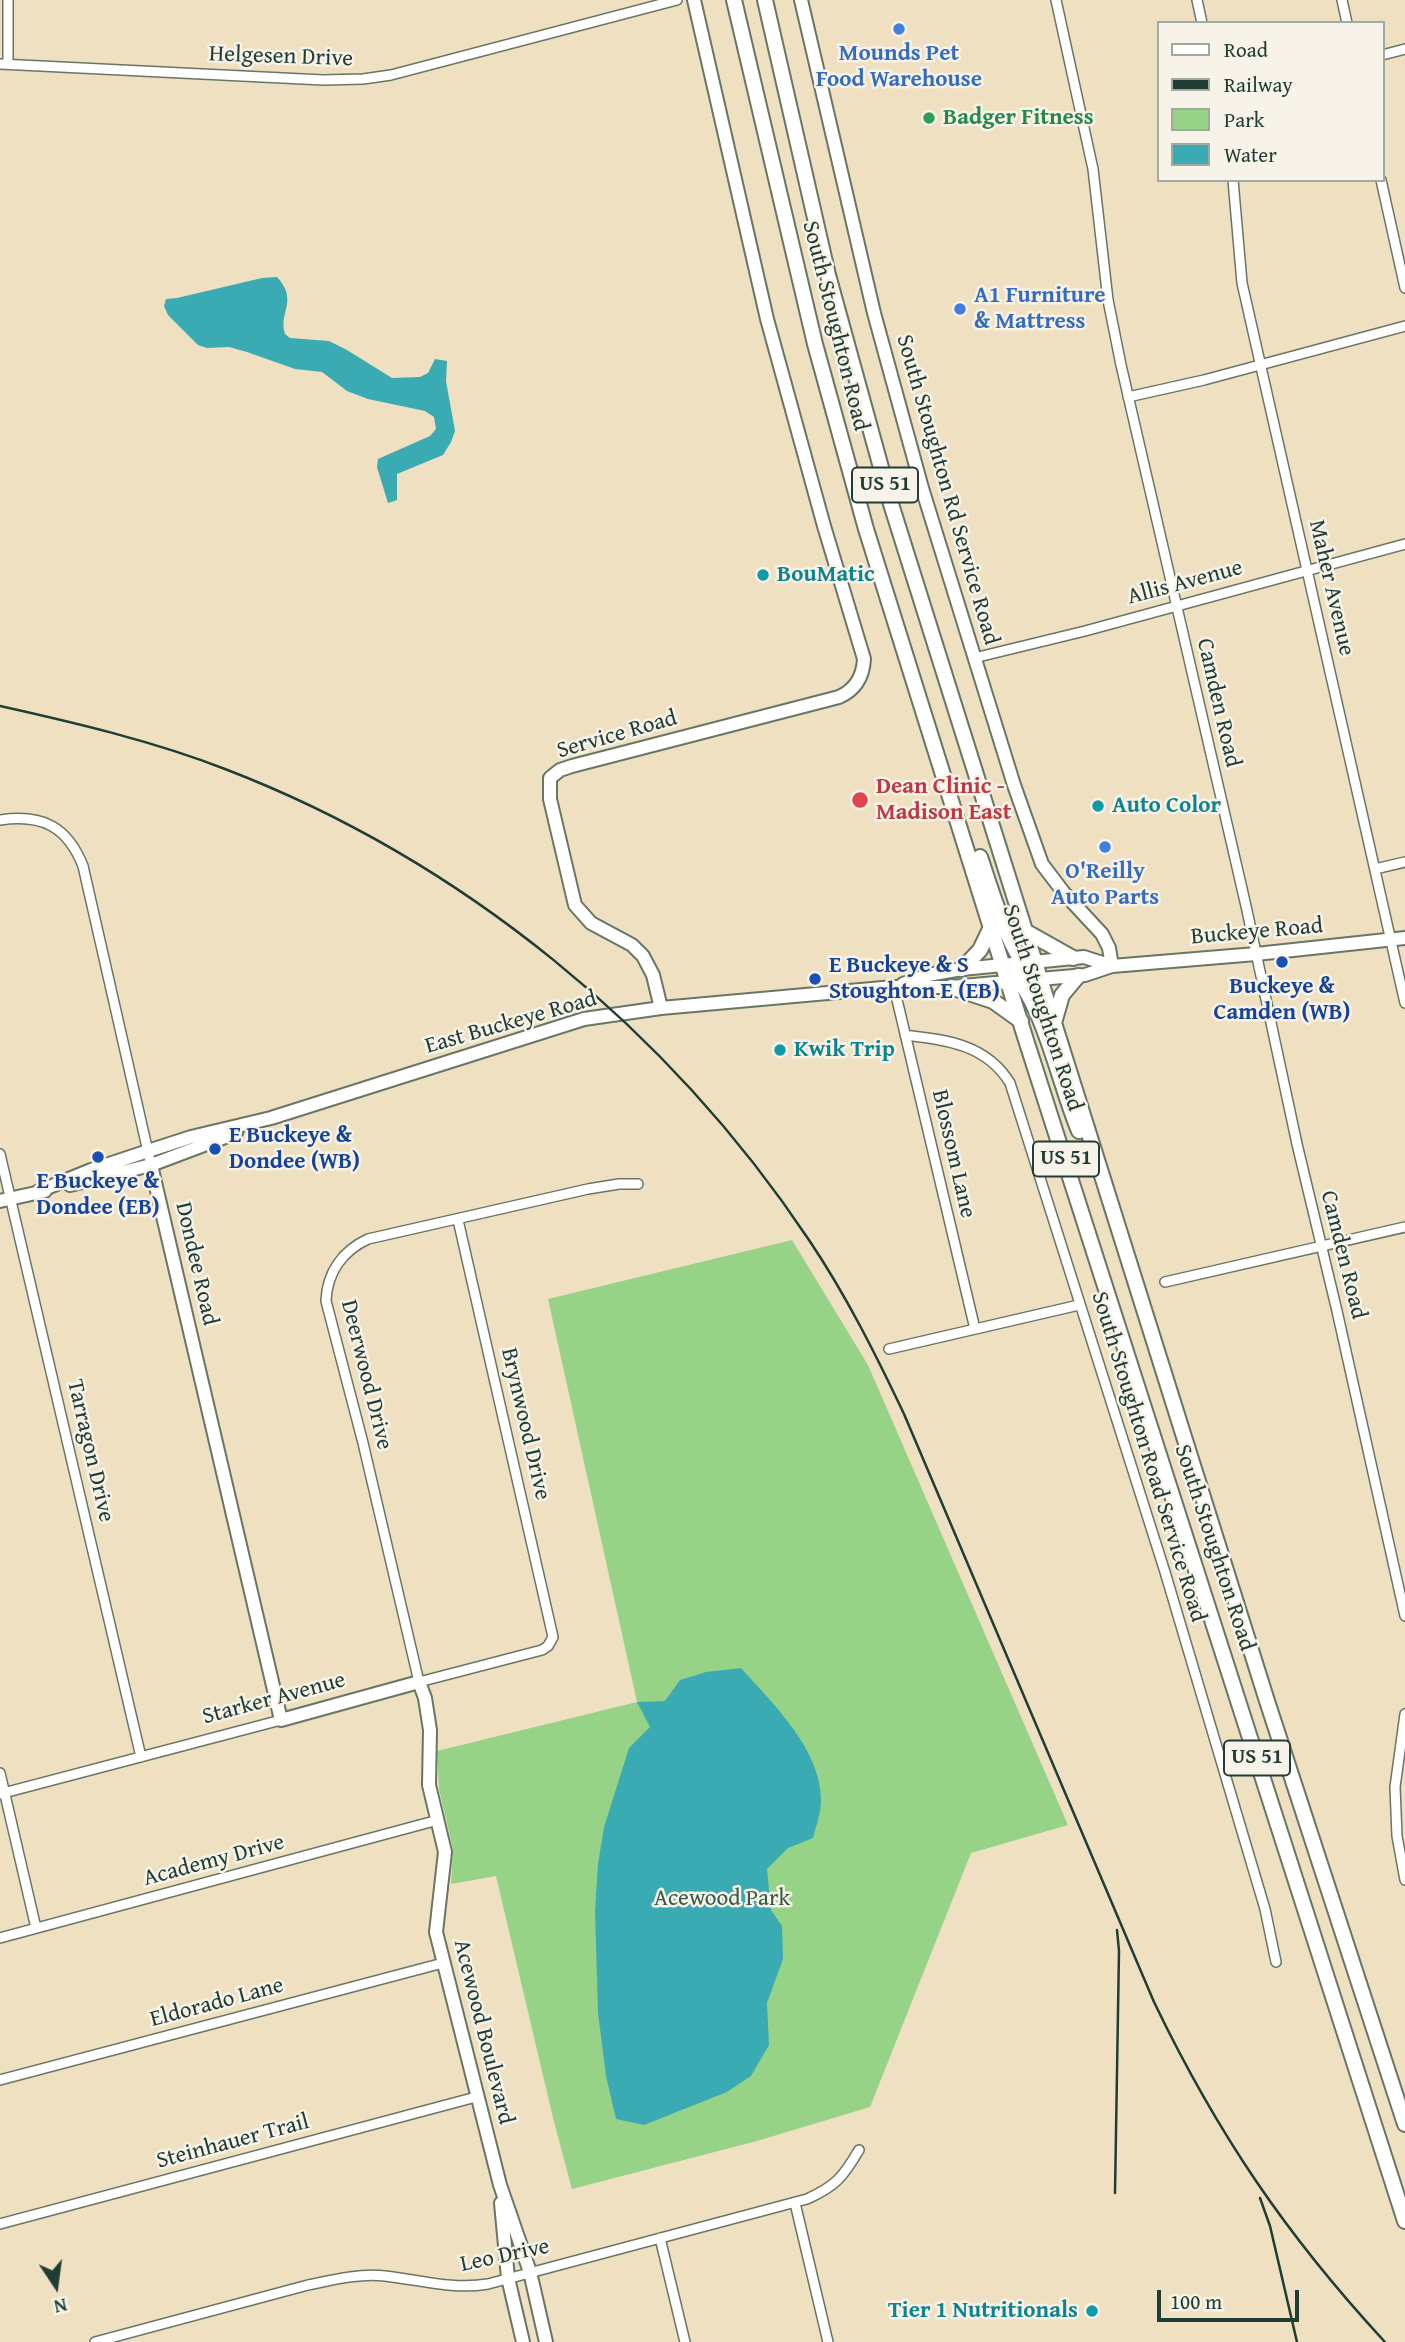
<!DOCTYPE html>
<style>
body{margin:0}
#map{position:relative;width:1405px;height:2342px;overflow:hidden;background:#eee0c0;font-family:"Gentium Book Plus",serif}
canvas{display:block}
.legend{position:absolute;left:1157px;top:21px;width:228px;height:161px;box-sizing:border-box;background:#f7f3e8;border:2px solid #a1aaa0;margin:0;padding:9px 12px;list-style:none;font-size:21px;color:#1f3d34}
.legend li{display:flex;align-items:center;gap:14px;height:35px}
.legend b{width:35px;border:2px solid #a1aaa0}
.north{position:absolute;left:21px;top:2251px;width:70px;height:70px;-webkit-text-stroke:5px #f7f3e8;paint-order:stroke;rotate:167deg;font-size:19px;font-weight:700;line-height:28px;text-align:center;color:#1f3d34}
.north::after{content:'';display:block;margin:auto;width:24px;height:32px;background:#1f3d34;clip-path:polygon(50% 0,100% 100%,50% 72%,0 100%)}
.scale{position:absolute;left:1157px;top:2290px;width:142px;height:32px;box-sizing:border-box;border:4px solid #1f3d34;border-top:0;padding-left:9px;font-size:21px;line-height:24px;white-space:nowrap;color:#1f3d34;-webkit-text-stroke:5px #f7f3e8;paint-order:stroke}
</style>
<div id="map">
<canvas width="1405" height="2342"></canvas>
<ul class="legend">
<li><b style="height:9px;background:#fff"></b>Road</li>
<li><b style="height:9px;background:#1f3d34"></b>Railway</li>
<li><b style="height:19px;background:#97d387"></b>Park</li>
<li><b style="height:19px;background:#3aabb3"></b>Water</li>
</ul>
<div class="north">N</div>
<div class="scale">100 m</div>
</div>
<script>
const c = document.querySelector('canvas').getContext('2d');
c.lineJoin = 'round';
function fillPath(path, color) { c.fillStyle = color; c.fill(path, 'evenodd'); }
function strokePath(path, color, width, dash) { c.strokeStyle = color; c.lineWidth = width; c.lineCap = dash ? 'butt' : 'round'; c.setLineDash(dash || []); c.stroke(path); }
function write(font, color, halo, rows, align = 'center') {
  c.font = font + ' "Gentium Book Plus",serif'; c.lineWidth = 5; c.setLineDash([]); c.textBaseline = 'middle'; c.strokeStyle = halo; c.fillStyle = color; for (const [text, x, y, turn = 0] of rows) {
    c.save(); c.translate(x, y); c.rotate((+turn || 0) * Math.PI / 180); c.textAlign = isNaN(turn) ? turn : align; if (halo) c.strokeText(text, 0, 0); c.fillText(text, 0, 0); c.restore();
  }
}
fillPath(new Path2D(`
 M 792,1240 L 868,1365 L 1068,1825 L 971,1853 L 870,2107 L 757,2141 L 572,2189 L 554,2122 L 496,1876 L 451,1884 L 453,1849 L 439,1789 L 437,1751 L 637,1702 L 548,1299 Z`), '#97d387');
fillPath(new Path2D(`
 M 277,277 C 299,301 278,312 285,334 L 290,338 L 329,341 L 347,350 L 392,378 L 420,377 L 428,373 L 435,359 L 447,361 L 446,381 L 455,431 L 451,442 L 443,455 L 397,474 L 397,500 L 388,503 L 377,467 L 378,459 L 430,436 L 436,429 L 434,417 L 425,411 L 368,399 L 347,391 L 322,372 L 295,369 L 247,352 L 229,347 L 207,348 L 198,345 L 168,315 L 164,306 L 166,299 L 177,298 L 262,278 Z
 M 741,1668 C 774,1705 821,1749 821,1801 C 821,1813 816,1826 813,1838 L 788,1848 L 767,1869 L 771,1910 L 782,1926 L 783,1959 L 767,2003 L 769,2045 L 751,2076 L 727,2092 L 644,2125 L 616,2119 L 606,2076 L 598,2013 L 595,1911 L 598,1864 L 604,1827 L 629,1748 L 650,1727 L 637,1702 L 665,1701 L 680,1680 L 706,1672 Z`), '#3aabb3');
const street = new Path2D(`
 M 1056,0 L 1093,169 L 1108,300 L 1121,365 L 1246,906 L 1297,1144 L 1337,1311 L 1405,1616
 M 1197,0 L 1202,23
 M 1342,0 L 1347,23
 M 1382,55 L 1405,49
 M 0,64 L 323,80 L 363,79 L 391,75 L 677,0
 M 8,64 L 8,0
 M 1233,180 L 1242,283 L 1405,1003
 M 1381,180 L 1405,288
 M 1128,397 L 1204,380 L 1405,326
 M 974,658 L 1085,631 L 1405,544
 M 0,820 C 42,814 67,826 83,866 L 151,1165
 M 1375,869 L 1405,862
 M 894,987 L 975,1329
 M 905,1035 C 946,1040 986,1044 1010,1083 L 1165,1572 L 1265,1909 L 1276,1962
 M 0,1154 L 141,1757
 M 458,1220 L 553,1637 L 548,1646 L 542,1650 L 419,1682 L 363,1443 L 326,1301 C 327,1273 342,1251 368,1239 L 588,1189 L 619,1184 L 638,1184
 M 1165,1282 L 1405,1227
 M 889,1349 L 1079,1305
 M 1405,1714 L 1395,1787 L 1397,1836 L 1405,1880
 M 0,1773 L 36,1928
 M 0,1794 L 281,1720
 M 0,1938 L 438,1820
 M 0,2080 L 443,1963
 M 795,2203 L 828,2342
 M 0,2224 L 476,2097
 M 660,2238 L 685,2342
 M 95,2342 L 308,2285 C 332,2280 360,2273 385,2276 C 421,2280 452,2290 488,2284 L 807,2199 C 836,2186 843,2177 859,2150`);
const secondary = new Path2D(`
 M 801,0 L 874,313 L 922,488 L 1014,785 L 1042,864 L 1064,893 L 1102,934 L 1109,948 L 1112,966
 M 903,984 L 928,975 L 962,969 L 1084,957 L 1112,966
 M 661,1008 L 653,975 L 643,956 L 632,945 L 591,923 L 575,905 L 550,799 L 550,778 L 560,770 L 572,766 L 839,697 C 855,690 863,677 864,659 L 824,526 L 767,319 L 694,0
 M 151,1165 L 281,1720 L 419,1682 L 425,1698 L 430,1730 L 429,1785 L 445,1852 L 436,1932 L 500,2185 L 530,2272 L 546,2342
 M 70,1185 L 151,1165 L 236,1133
 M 37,1192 L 91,1170 L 148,1151 L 191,1137 L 271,1118 L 584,1019 L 661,1008 L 894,987 L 951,987 L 1085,975 L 1112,966 L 1256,954 L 1405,938
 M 0,1201 L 45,1191
 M 501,2203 L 508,2278 L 523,2342`);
const primary = new Path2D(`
 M 734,0 L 815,344 L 866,529 L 1026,1040 L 1405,2221
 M 765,0 L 828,275 L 891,504 L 1267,1701 L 1405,2124
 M 980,857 C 991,889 1011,961 1038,979
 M 1025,931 L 1073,958
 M 1009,968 C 1044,1003 1059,1084 1079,1131
 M 962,969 L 980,950 L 992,925
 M 951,987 L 993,1001 L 1021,1021
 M 1054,1023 L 1062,995 L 1078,976`);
strokePath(street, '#677665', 12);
strokePath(secondary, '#677665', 16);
strokePath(primary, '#677665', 18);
strokePath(street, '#fff', 9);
strokePath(secondary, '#fff', 12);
strokePath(primary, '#fff', 14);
strokePath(new Path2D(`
 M 0,706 C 76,723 153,741 225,769 C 462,860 669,1030 809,1240 C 846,1295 876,1355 904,1414 L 1154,2002 C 1217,2133 1286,2235 1385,2342
 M 1115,2193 L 1119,1951 L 1117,1930
 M 1260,2198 L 1270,2226 L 1297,2342`), '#1f3d34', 2.5);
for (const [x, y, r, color] of [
 [899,29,7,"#3f7fe0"],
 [929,118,7,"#2e9e5b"],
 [960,309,7,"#3f7fe0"],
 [763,575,7,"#0f9aa8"],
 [860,800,9,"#e0444e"],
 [1098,806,7,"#0f9aa8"],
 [1105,847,7,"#3f7fe0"],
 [1282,962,7,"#1a4fb4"],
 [815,979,7,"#1a4fb4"],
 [780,1050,7,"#0f9aa8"],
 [215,1149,7,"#1a4fb4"],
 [98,1157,7,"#1a4fb4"],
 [1092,2311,7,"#0f9aa8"]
]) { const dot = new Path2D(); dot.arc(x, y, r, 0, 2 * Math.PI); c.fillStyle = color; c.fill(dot); strokePath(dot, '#f7f3e8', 2.5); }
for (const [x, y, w] of [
 [885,485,66],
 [1066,1159,66],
 [1257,1758,66]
]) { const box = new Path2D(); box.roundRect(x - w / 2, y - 17.5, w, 35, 5); c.fillStyle = '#f7f3e8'; c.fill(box); strokePath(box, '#1f3d34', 2); }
write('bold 21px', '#1f3d34', null, [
 ["US 51",885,485],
 ["US 51",1066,1159],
 ["US 51",1257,1758]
]);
write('bold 23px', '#366cbe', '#f7f3e8', [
 ["Mounds Pet",899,54],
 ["Food Warehouse",899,80],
 ["A1 Furniture",974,296,"left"],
 ["& Mattress",974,322,"left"],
 ["O'Reilly",1105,872],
 ["Auto Parts",1105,898]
]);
write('23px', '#1f3d34', '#f7f3e8', [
 ["Helgesen Drive",281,57,2],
 ["South Stoughton Road",835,326,76],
 ["South Stoughton Rd Service Road",947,490,74],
 ["Allis Avenue",1185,583,-15],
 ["Maher Avenue",1331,588,77],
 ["Camden Road",1218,703,77],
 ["Service Road",617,735,-16],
 ["Buckeye Road",1257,932,-5],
 ["South Stoughton Road",1042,1008,72],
 ["East Buckeye Road",511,1023,-16],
 ["Blossom Lane",953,1154,77],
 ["Camden Road",1343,1255,76],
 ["Dondee Road",196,1264,77],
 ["Deerwood Drive",366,1375,76],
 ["Brynwood Drive",525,1424,77],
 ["Tarragon Drive",90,1451,77],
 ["South Stoughton Road Service Road",1148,1457,73],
 ["South Stoughton Road",1214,1548,72],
 ["Starker Avenue",274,1699,-15],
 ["Academy Drive",214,1861,-15],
 ["Eldorado Lane",217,2003,-15],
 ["Acewood Boulevard",483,2032,76],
 ["Steinhauer Trail",233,2142,-15],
 ["Leo Drive",505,2256,-12]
]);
write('bold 23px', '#27864d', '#f7f3e8', [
 ["Badger Fitness",943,118]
], 'left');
write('bold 23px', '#0d838f', '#f7f3e8', [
 ["BouMatic",777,575],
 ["Auto Color",1112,806],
 ["Kwik Trip",794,1050],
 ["Tier 1 Nutritionals",1078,2311,"right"]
], 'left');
write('bold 23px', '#be3a42', '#f7f3e8', [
 ["Dean Clinic -",876,787],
 ["Madison East",876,813]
], 'left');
write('bold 23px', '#164399', '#f7f3e8', [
 ["E Buckeye & S",829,966],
 ["Stoughton E (EB)",829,992],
 ["Buckeye &",1282,987,"center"],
 ["Camden (WB)",1282,1013,"center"],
 ["E Buckeye &",229,1136],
 ["Dondee (WB)",229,1162],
 ["E Buckeye &",98,1182,"center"],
 ["Dondee (EB)",98,1208,"center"]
], 'left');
write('23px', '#375b45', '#f7f3e8', [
 ["Acewood Park",722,1899]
]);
</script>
